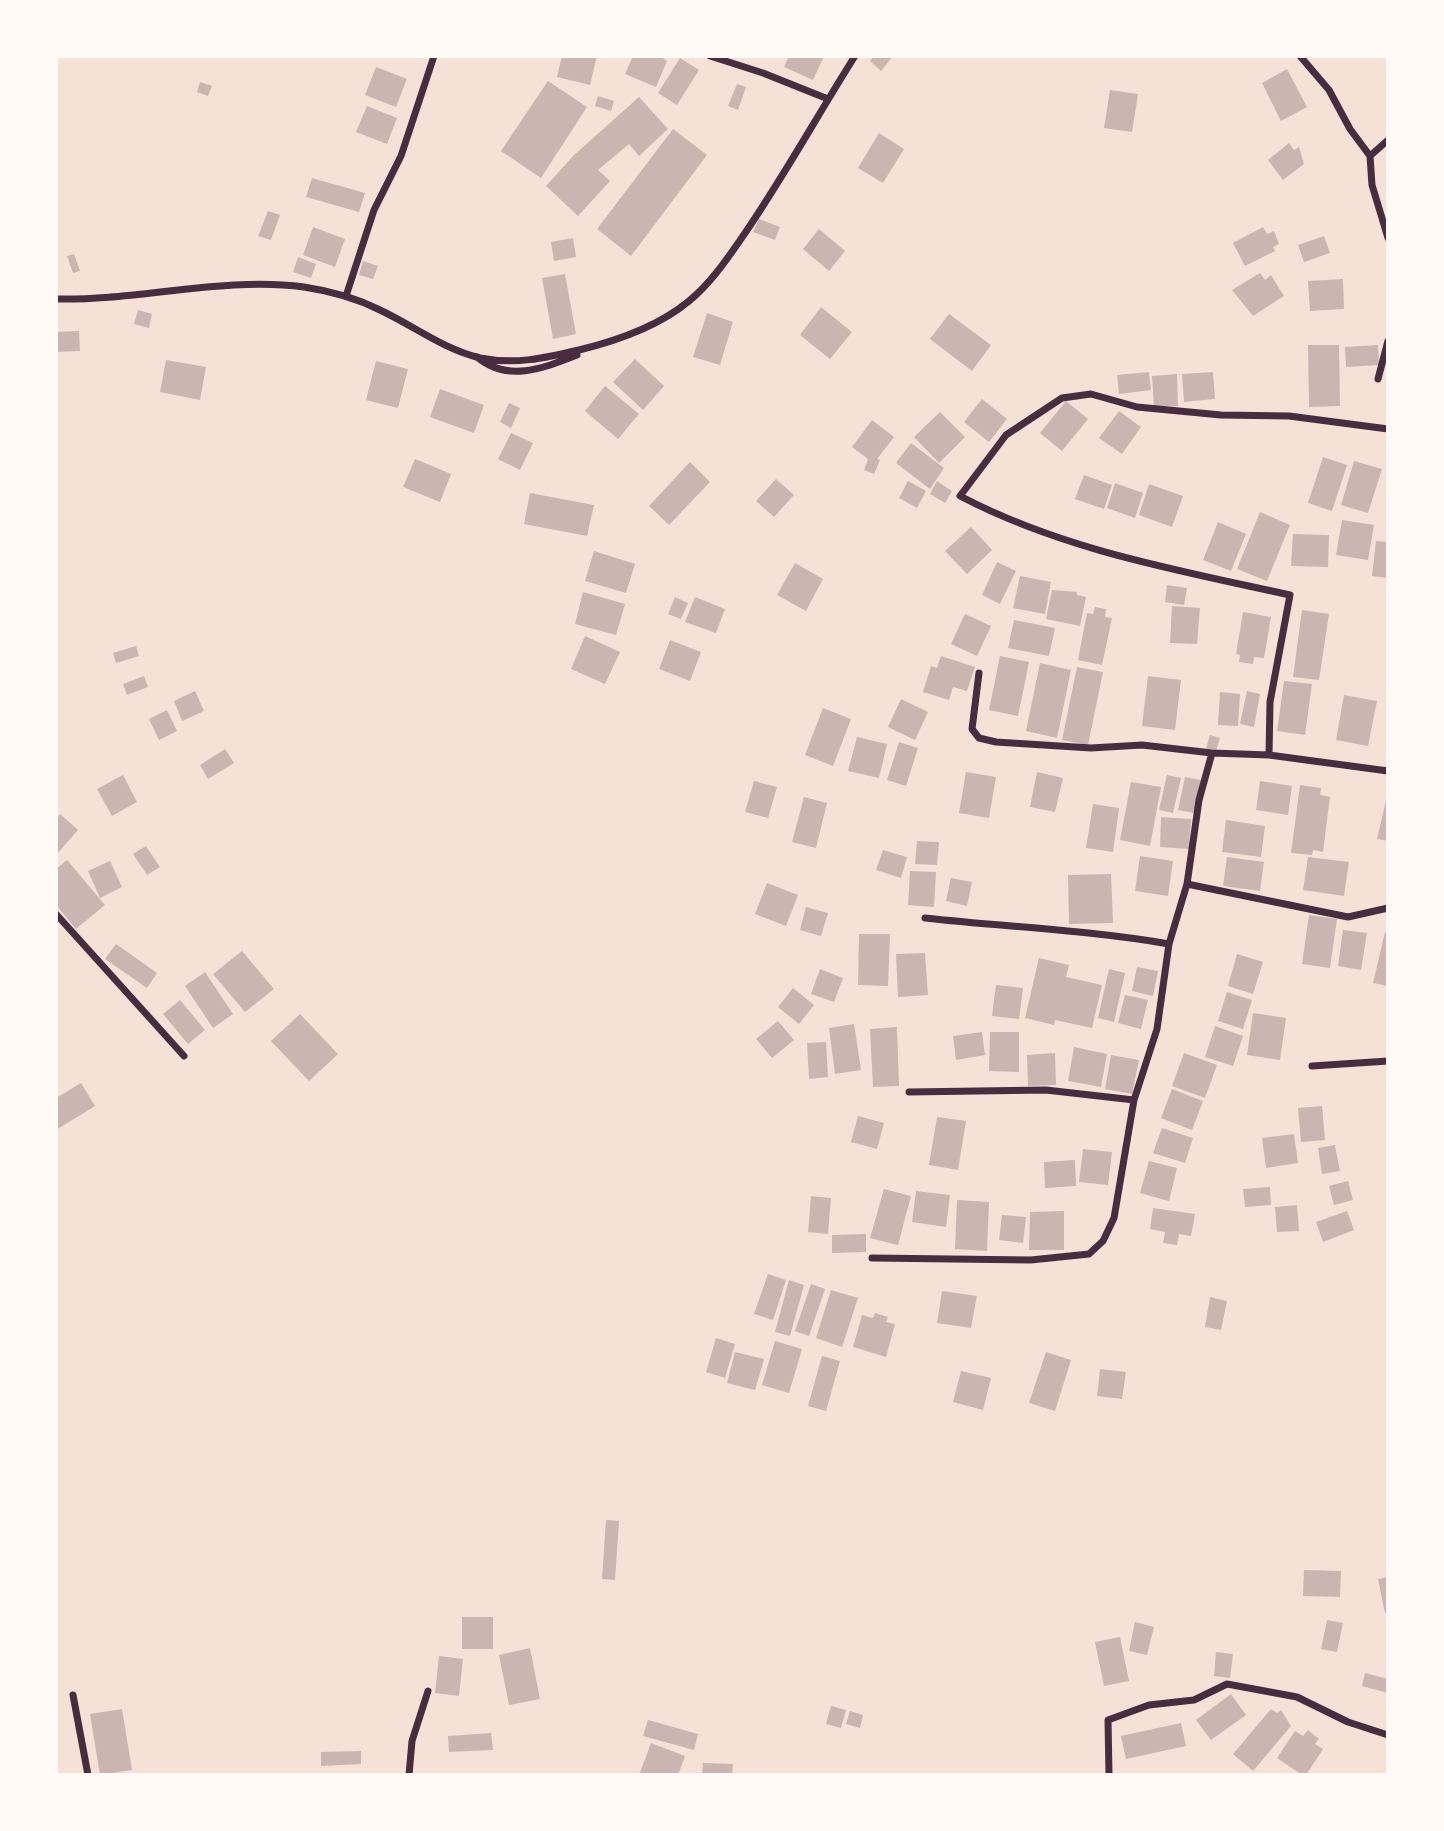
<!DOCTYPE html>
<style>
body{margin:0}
#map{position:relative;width:1444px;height:1831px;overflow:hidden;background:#f7e1d7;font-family:"Crimson Pro",serif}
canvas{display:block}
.frame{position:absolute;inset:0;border:58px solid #fffaf5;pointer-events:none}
</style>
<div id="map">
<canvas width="1444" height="1831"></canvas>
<div class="frame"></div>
</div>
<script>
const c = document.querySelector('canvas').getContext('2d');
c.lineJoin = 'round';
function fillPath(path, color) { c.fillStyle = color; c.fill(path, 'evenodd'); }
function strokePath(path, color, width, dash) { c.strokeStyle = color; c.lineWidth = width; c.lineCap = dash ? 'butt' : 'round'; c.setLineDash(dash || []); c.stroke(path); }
fillPath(new Path2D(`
 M 562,56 L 597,56 L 590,85 L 557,77 Z
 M 633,56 L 660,56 L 667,61 L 656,87 L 625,74 Z
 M 789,56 L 824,56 L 813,80 L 784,67 Z
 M 874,56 L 893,56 L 881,71 L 870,61 Z
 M 680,58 L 699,70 L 677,105 L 658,93 Z
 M 376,67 L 407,79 L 396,107 L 365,95 Z
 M 1287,69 L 1307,107 L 1281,121 L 1262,83 Z
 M 548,81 L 587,107 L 541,178 L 501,151 Z
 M 200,82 L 212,86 L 208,96 L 197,92 Z
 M 737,84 L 746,87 L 738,110 L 728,106 Z
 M 1110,90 L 1138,94 L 1132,132 L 1104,128 Z
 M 598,96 L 614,101 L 611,111 L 595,106 Z
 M 639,97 L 668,129 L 639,156 L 629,144 L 598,170 L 610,181 L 578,216 L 546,186 L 574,155 Z
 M 367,106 L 397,118 L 387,144 L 356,132 Z
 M 673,129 L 707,155 L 631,256 L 597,229 Z
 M 879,133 L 904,149 L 883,183 L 858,168 Z
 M 1289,143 L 1294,150 L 1299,147 L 1304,164 L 1283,180 L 1268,160 Z
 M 312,178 L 365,193 L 359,212 L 306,197 Z
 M 268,211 L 280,215 L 271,240 L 258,236 Z
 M 759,219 L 780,227 L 775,240 L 753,232 Z
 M 313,227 L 345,239 L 335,267 L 303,255 Z
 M 1263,227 L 1267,234 L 1274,231 L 1279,244 L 1273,247 L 1275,251 L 1245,266 L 1233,243 Z
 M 819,229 L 845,251 L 829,271 L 803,249 Z
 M 1324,236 L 1330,253 L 1304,262 L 1298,245 Z
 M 573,238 L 576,257 L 554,261 L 551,242 Z
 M 74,254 L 80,271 L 73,273 L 67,256 Z
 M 298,257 L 316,264 L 311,278 L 293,272 Z
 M 363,261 L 378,266 L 373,279 L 359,275 Z
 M 1260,273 L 1265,280 L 1271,275 L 1284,296 L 1253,316 L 1232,290 Z
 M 565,274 L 576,334 L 553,339 L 542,278 Z
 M 1343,279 L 1344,309 L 1310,311 L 1308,281 Z
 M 821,307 L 852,332 L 830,359 L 800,335 Z
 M 138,310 L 152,314 L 149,328 L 134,324 Z
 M 707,313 L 733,322 L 720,365 L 693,357 Z
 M 949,314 L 991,345 L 972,371 L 930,339 Z
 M 79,331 L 80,351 L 56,352 L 56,332 Z
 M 1308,345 L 1339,345 L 1340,406 L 1309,407 Z
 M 1378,345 L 1379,365 L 1346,367 L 1345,347 Z
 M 635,359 L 664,386 L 643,410 L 613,382 Z
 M 166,360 L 206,367 L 200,400 L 160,392 Z
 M 376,361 L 408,369 L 398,408 L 366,400 Z
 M 1149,372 L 1151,390 L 1119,394 L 1117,375 Z
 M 1213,372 L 1215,399 L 1184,402 L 1182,374 Z
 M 1177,374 L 1178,406 L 1154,407 L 1152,376 Z
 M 605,386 L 639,414 L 618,439 L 585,411 Z
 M 440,389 L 484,405 L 474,433 L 430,417 Z
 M 982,399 L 1007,419 L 989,442 L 964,422 Z
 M 1066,401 L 1088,419 L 1062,451 L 1040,433 Z
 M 509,403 L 520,408 L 511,428 L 500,422 Z
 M 1119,411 L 1141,427 L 1122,454 L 1099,438 Z
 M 940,412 L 965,437 L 939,463 L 914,437 Z
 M 872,420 L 894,437 L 877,459 L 880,460 L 874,474 L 864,470 L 868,459 L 852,447 Z
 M 511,433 L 533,443 L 520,470 L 498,459 Z
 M 911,443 L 944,468 L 930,489 L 896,463 Z
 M 1323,457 L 1347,465 L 1332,511 L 1308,503 Z
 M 415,459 L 451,474 L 440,502 L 403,487 Z
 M 1354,461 L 1382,469 L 1368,513 L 1341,505 Z
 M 690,462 L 710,482 L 669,525 L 649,506 Z
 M 1084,475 L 1112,485 L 1104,509 L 1075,499 Z
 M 776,479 L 794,495 L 774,517 L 756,501 Z
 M 908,481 L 926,491 L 917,508 L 899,498 Z
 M 937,481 L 952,491 L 945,503 L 930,494 Z
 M 1115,483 L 1143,493 L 1135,518 L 1107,508 Z
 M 1149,484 L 1183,496 L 1172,527 L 1139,515 Z
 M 530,493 L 594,505 L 587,536 L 524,524 Z
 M 1260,512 L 1290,525 L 1267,581 L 1237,569 Z
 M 1342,520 L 1374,525 L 1368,560 L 1336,555 Z
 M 1218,522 L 1246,534 L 1231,571 L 1203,560 Z
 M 971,527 L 992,550 L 967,574 L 945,551 Z
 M 1293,534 L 1329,535 L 1328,567 L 1291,566 Z
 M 1376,541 L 1388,542 L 1388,578 L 1372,576 Z
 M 594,551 L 635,564 L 626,593 L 585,581 Z
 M 997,562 L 1016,571 L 1000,604 L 982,595 Z
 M 795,563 L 823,579 L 806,611 L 777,595 Z
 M 1020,576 L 1051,582 L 1045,614 L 1013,608 Z
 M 1167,585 L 1187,588 L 1184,605 L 1165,602 Z
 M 1052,590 L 1077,592 L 1077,595 L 1086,597 L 1080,626 L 1046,619 Z
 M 583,592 L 625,604 L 616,635 L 575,624 Z
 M 675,597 L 688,603 L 681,619 L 668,614 Z
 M 695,597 L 725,609 L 716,633 L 685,622 Z
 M 1172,606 L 1200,608 L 1197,644 L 1170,643 Z
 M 1095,607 L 1106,609 L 1105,617 L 1112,618 L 1102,665 L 1078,660 L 1087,613 L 1093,614 Z
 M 1302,610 L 1329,614 L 1319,680 L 1293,677 Z
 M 1243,612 L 1271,617 L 1264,658 L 1254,657 L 1253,664 L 1239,662 L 1240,655 L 1236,654 Z
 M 965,614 L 991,626 L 977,656 L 951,644 Z
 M 1014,620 L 1055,628 L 1049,656 L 1008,648 Z
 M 585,636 L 620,652 L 605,684 L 571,669 Z
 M 670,640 L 701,652 L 690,681 L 659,669 Z
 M 136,646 L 139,656 L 116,663 L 113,653 Z
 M 941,656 L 975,667 L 967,691 L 953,687 L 949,700 L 923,692 L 931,666 L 937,668 Z
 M 1000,656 L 1029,662 L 1018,716 L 989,710 Z
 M 1040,663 L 1071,670 L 1057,738 L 1026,731 Z
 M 1077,667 L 1103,672 L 1088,745 L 1062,740 Z
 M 144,676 L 148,687 L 127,695 L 123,684 Z
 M 1148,676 L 1181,680 L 1175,730 L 1142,726 Z
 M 1284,681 L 1312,684 L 1305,735 L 1277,731 Z
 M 195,691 L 204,711 L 182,721 L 174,701 Z
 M 1247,691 L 1260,694 L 1254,727 L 1240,724 Z
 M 1220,692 L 1240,694 L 1238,726 L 1218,725 Z
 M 1344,695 L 1377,701 L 1368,746 L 1336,740 Z
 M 901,699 L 928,712 L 915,740 L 888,727 Z
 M 823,708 L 851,719 L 833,766 L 805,755 Z
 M 167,710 L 177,731 L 159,740 L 149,719 Z
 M 1210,735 L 1220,738 L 1216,751 L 1206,748 Z
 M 857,737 L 887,744 L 879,778 L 848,771 Z
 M 899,742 L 918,748 L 906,786 L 887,780 Z
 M 225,749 L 234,763 L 208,779 L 200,765 Z
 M 966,772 L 996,777 L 989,818 L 959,813 Z
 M 1037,772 L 1063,778 L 1055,812 L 1030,807 Z
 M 123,775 L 137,802 L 112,816 L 97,789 Z
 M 1167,775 L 1181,778 L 1173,813 L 1159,810 Z
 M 1185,777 L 1201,780 L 1194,813 L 1178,810 Z
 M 754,781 L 777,787 L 768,818 L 745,812 Z
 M 1260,781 L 1292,786 L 1288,815 L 1256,810 Z
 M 1131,782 L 1161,787 L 1150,846 L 1120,840 Z
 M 1300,785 L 1321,788 L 1320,795 L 1330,797 L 1323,852 L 1313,850 L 1312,855 L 1291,853 Z
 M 1387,796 L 1388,796 L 1388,841 L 1377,839 Z
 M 804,797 L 827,803 L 816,848 L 792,842 Z
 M 1093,804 L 1119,808 L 1113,852 L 1086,848 Z
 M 60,814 L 78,830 L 56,855 L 56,819 Z
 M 1161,817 L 1191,819 L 1189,849 L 1160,847 Z
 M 1226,820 L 1265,826 L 1261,857 L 1222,852 Z
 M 917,841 L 939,842 L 937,865 L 915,864 Z
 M 146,846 L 160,867 L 147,875 L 133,854 Z
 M 883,850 L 907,857 L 901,878 L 876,870 Z
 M 1140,856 L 1173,861 L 1168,896 L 1135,891 Z
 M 1227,857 L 1264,862 L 1260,891 L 1223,886 Z
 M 1308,857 L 1349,862 L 1344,896 L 1303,890 Z
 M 67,860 L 105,905 L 76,929 L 56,905 L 56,869 Z
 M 110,861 L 122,887 L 100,898 L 88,871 Z
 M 910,871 L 936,872 L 934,907 L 908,905 Z
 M 1111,874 L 1113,923 L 1069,924 L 1068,875 Z
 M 951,878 L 972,882 L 967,906 L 946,901 Z
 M 767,883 L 798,895 L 786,926 L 755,914 Z
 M 806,907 L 828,913 L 821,936 L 800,930 Z
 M 1309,915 L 1337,919 L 1330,968 L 1302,964 Z
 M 1343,930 L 1367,933 L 1361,970 L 1338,966 Z
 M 1385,932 L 1388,933 L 1388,986 L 1373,983 Z
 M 859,934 L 890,934 L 888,986 L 858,985 Z
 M 116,944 L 157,973 L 147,988 L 105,959 Z
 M 242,951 L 274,989 L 245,1012 L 213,974 Z
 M 925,953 L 928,995 L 898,997 L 896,954 Z
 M 1237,954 L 1263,962 L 1253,994 L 1228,986 Z
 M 1039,958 L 1069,965 L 1066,977 L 1102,985 L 1092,1028 L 1055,1020 L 1054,1025 L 1025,1018 Z
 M 1137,967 L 1158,971 L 1153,996 L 1132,991 Z
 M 820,969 L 843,978 L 834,1002 L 811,994 Z
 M 1109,969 L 1125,973 L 1114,1022 L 1098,1018 Z
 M 205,972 L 233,1014 L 213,1028 L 185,986 Z
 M 996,985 L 1023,988 L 1019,1019 L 992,1016 Z
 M 793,988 L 814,1005 L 799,1024 L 778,1007 Z
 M 1227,992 L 1252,1000 L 1243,1029 L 1218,1021 Z
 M 1125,995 L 1148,1000 L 1141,1029 L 1118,1023 Z
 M 180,1000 L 205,1030 L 188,1044 L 163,1014 Z
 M 1253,1013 L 1286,1018 L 1280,1060 L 1247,1055 Z
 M 300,1014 L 338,1054 L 309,1081 L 271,1041 Z
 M 778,1021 L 794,1040 L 772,1058 L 756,1039 Z
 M 854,1024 L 861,1070 L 835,1074 L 829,1028 Z
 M 1215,1026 L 1243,1036 L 1233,1066 L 1205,1057 Z
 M 897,1027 L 899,1086 L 873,1087 L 870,1029 Z
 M 982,1032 L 985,1055 L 956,1060 L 953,1036 Z
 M 990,1032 L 1019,1032 L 1019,1072 L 989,1071 Z
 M 826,1042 L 828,1077 L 809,1079 L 807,1043 Z
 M 1074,1047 L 1107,1054 L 1101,1087 L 1068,1081 Z
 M 1055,1053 L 1056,1085 L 1028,1086 L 1027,1055 Z
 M 1184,1053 L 1217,1065 L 1205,1098 L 1172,1086 Z
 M 1111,1055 L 1139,1060 L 1132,1094 L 1105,1089 Z
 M 81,1083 L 95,1106 L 56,1130 L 56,1098 Z
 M 1172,1089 L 1203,1101 L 1192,1130 L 1161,1118 Z
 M 1322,1106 L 1325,1140 L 1301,1142 L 1298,1108 Z
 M 858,1116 L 884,1123 L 877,1149 L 851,1142 Z
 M 937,1117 L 966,1121 L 958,1170 L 929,1165 Z
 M 1162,1128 L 1193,1138 L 1185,1163 L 1153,1153 Z
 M 1294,1134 L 1298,1163 L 1266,1168 L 1262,1138 Z
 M 1335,1145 L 1340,1171 L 1322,1174 L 1318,1148 Z
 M 1083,1149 L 1112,1152 L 1108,1185 L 1079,1182 Z
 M 1075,1160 L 1076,1186 L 1045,1188 L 1044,1162 Z
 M 1149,1161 L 1177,1168 L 1169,1201 L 1140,1193 Z
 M 1348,1181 L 1353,1200 L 1334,1205 L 1329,1186 Z
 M 1270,1187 L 1271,1205 L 1245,1207 L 1243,1189 Z
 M 884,1189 L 911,1196 L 898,1245 L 870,1238 Z
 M 916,1191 L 950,1195 L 946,1227 L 912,1222 Z
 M 811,1196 L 831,1198 L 828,1234 L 808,1232 Z
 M 957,1200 L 989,1202 L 987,1251 L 955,1249 Z
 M 1297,1205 L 1299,1231 L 1277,1232 L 1275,1207 Z
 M 1153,1208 L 1195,1214 L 1191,1236 L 1179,1234 L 1177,1245 L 1163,1243 L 1165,1232 L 1150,1229 Z
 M 1064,1211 L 1064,1250 L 1029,1250 L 1030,1212 Z
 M 1347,1211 L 1354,1230 L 1323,1242 L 1316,1222 Z
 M 1002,1215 L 1026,1217 L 1023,1243 L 999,1240 Z
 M 866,1234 L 866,1252 L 832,1253 L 832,1235 Z
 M 768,1274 L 786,1280 L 773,1320 L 754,1314 Z
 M 789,1280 L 804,1285 L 790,1336 L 775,1332 Z
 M 811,1284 L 825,1289 L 809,1336 L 795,1331 Z
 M 831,1290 L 858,1298 L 842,1347 L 816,1338 Z
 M 942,1291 L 977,1296 L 971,1328 L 937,1323 Z
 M 1210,1297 L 1227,1301 L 1221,1330 L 1205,1327 Z
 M 875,1313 L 888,1317 L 886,1322 L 895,1324 L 886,1357 L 853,1347 L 862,1315 L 873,1318 Z
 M 716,1338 L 735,1344 L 725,1378 L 706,1372 Z
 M 775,1341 L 802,1349 L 789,1393 L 762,1385 Z
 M 735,1352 L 764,1359 L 755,1390 L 727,1383 Z
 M 1046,1352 L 1071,1360 L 1055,1411 L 1029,1403 Z
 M 822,1356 L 840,1361 L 826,1411 L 808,1406 Z
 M 1100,1369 L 1126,1372 L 1122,1399 L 1097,1396 Z
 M 961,1371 L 991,1378 L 983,1410 L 953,1402 Z
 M 606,1520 L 619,1521 L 615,1580 L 602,1579 Z
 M 1304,1570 L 1341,1571 L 1340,1597 L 1303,1596 Z
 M 1388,1577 L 1388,1613 L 1385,1613 L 1378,1579 Z
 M 462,1617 L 493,1617 L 493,1649 L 462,1649 Z
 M 1327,1620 L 1343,1623 L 1337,1652 L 1321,1649 Z
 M 1135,1622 L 1154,1627 L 1147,1655 L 1129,1651 Z
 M 1120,1637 L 1129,1681 L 1104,1686 L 1095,1642 Z
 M 530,1648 L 540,1699 L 509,1705 L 499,1655 Z
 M 1216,1652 L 1233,1654 L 1230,1678 L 1214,1676 Z
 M 439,1656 L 463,1659 L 459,1696 L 435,1693 Z
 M 1365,1673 L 1388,1679 L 1388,1693 L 1362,1686 Z
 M 1231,1694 L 1246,1715 L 1211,1740 L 1196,1720 Z
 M 831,1706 L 846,1710 L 841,1728 L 826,1724 Z
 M 122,1709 L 132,1770 L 100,1775 L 90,1714 Z
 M 1271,1709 L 1277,1713 L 1281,1710 L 1291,1726 L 1253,1771 L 1233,1754 Z
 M 850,1711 L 863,1715 L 860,1728 L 846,1724 Z
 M 648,1720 L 698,1734 L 694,1750 L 643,1736 Z
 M 1181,1723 L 1186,1746 L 1126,1759 L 1121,1736 Z
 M 1308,1730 L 1319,1739 L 1315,1744 L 1323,1749 L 1306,1775 L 1302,1775 L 1277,1758 L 1295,1731 L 1303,1736 Z
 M 491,1733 L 493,1750 L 449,1752 L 448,1736 Z
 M 651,1743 L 685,1756 L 678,1775 L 639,1775 Z
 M 361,1751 L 361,1764 L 321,1766 L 321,1752 Z
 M 703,1763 L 733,1764 L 732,1775 L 702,1775 Z`), '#ccb4b1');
strokePath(new Path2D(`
 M 710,56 L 763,73 L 828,99
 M 1300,56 L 1329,90 L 1350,129 L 1370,156 L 1372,185 L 1388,238
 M 1370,156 L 1388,140
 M 346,296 L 374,210 L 401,156 L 434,56
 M 56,299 C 137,301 224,276 304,287 C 331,291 356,298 380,310 C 414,326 443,349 480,358 C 515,365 545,358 579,350 C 616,341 659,326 689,301 C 711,283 727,259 743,236 C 783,178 817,116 855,56
 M 477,357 C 508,383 544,368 577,355
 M 1378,379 L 1388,341
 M 979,673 L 972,729 L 979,738 L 996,742 L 1091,748 L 1142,745 L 1212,753 L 1269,755 L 1388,771
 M 1269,755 L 1270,702 L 1290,595 C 1177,570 1063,550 960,496 L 1006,435 L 1062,398 L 1091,394 L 1137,407 L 1221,415 L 1289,416 L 1388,429
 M 1187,884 L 1348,917 L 1388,908
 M 56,914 L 184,1056
 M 925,918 C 1006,927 1089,930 1169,944
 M 1312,1066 L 1388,1061
 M 909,1092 L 1046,1090 L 1134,1100
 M 872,1258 L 1031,1260 L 1089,1254 L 1103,1241 L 1114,1218 L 1134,1100 L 1157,1029 L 1169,944 L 1187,884 L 1199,800 L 1212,753
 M 73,1695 L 88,1775
 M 409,1775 L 412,1741 L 428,1691
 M 1109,1775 L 1108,1720 L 1149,1705 L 1194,1700 L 1227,1684 L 1297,1697 L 1348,1722 L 1388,1735`), '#4a2c40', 7);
</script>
